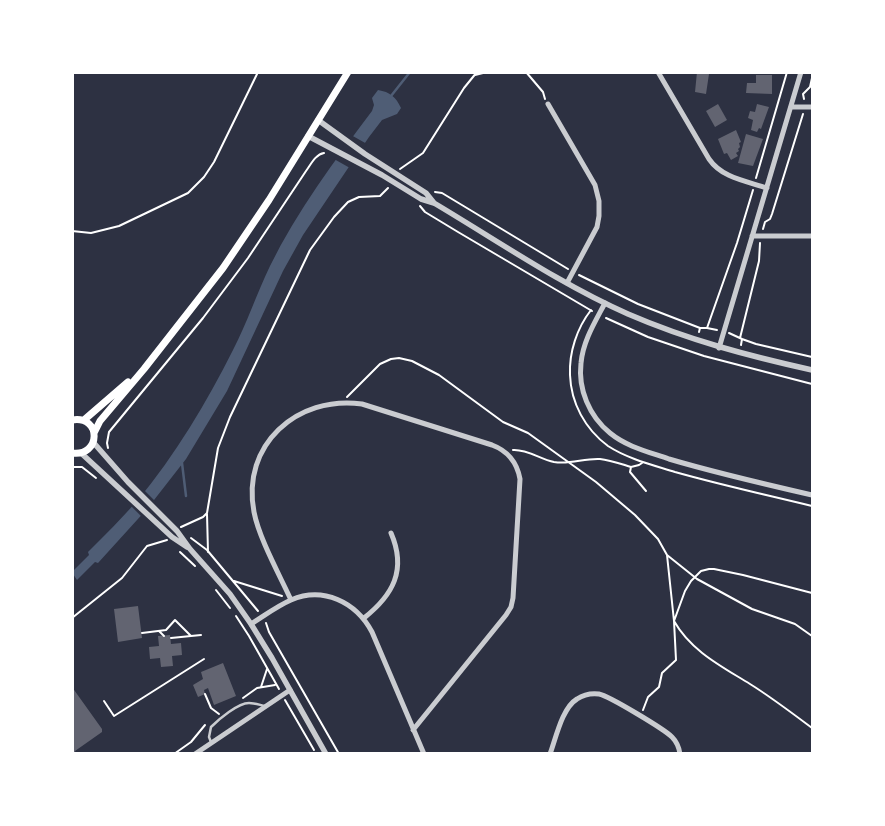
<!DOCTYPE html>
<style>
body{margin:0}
#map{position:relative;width:885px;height:826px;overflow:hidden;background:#2d3142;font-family:"DejaVu Sans",sans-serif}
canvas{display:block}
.frame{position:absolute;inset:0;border:74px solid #fff;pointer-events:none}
</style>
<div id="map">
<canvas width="885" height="826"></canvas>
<div class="frame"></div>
</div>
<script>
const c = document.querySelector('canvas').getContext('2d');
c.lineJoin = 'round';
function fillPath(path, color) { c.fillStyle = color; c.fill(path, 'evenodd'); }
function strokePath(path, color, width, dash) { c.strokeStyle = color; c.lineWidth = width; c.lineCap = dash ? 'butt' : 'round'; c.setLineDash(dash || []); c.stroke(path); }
fillPath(new Path2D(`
 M 378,90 C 390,92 396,97 401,108 L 397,114 L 382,120 L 369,137 L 303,235 L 283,271 L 227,391 L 186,459 L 147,509 L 98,563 L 95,562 L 77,580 L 73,574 L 73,571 L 89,555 L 88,552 C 105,535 122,518 138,500 C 175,455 207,402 233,350 C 247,323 257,293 270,266 C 297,211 335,160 372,111 L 374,105 L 372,98 Z`), '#4f5d75');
fillPath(new Path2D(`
 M 351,135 L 367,144 L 350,168 L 334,159 Z
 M 143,489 L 156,502 L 143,518 L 130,505 Z`), '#2d3142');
strokePath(new Path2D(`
 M 391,96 L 410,72
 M 182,463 L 186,496`), '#4f5d75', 2.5);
fillPath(new Path2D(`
 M 697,72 L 709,74 L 706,94 L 695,92 Z
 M 756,75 L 772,75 L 772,94 L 746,93 L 747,83 L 756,83 Z
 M 718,104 L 727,120 L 715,127 L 706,111 Z
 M 757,104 L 769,107 L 761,129 L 759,128 L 757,132 L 751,130 L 753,120 L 748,118 L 750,111 L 755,112 Z
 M 736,130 L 741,142 L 739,143 L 740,147 L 738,149 L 739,151 L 736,153 L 738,156 L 731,160 L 727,153 L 724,154 L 718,139 Z
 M 746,134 L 763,139 L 753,166 L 738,163 Z
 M 138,606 L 142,638 L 118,642 L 114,609 Z
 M 170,635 L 171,644 L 181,643 L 182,655 L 172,656 L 173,666 L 161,667 L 160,658 L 150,659 L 149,647 L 159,646 L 158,636 Z
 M 223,663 L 236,696 L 214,705 L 208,688 L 204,690 L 205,694 L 198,697 L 193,685 L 203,679 L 201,672 Z
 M 72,687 L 102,729 L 102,732 L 75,751 L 76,754 L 72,754 Z`), '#626471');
strokePath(new Path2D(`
 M 526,72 L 543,92 L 545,99
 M 475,75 L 487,72
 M 804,99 L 803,94 L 810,87 L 812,78
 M 400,169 L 423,153 L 464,88 L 477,72
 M 756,178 L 787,72
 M 435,192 L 442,193 L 568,269
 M 420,206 L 425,212 L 458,232 L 592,311
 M 763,229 L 765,222 L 770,219 L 772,214 L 803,114
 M 72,231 L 91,233 L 119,226 L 188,193 L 204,177 L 214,162 L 258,72
 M 579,275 L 638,304 L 700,328
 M 591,310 C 577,328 569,352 570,375 C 571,403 585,429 608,446 C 628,459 653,465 675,472 C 721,485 767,495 812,506
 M 606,318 L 648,337 L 704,356 L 812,384
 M 707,328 L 717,330
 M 699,332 L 700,328 L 707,328 L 737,243 L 753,190
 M 729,333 L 742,339 L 741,345
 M 740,338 L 759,261 L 760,243
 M 742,339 L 756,344 L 812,357
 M 347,397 L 380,364 L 391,359 L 399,358 L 412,361 L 439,375 L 503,422 L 528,433 L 596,482 L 635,515 L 658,539 L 667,555 L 697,579 L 752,609 L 795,624 L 812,636
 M 108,448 L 107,443 L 109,432 L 203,318 L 248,258 L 306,171 C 311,164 316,154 324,153
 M 513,450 C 527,449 540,459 554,462 C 570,465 584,458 600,459 C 610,460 621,464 631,467
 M 642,463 L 639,465 L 631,467 L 630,472 L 646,491
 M 72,467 L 82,467 L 96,478
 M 207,514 L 208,552
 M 181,527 L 203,517 L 207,513 L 218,448 L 230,417 L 310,250 L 334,217 L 348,202 L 359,197 L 380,196 L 388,188
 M 191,538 L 207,550 L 258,611
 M 180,552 L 195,566
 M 234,581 L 282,596
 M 216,590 L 230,608
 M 812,593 L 743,575 L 714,569 L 709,569 L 701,571 L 691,581 L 685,591 L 674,621 C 691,651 721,666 750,684 C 771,697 792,713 812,728
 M 236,616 L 249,636 L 279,689
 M 72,618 L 122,578 L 147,546 L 167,540
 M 266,623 L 269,632 L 339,754
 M 159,631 L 164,636
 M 142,633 L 166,630 L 175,620 L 191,636 L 171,638
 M 191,636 L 201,635
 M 261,687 L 267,669
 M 205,694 L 211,708 L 219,714
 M 243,698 L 257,688 L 275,685
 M 285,700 L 314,750
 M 104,701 L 114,716 L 204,659
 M 643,710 L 648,697 L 659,687 L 662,673 L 676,660 L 674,621 L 667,555
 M 174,754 L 191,742 L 205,725`), '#fff', 2);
strokePath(new Path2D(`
 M 211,742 L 209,737 L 211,727 C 219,719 238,703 249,703 C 254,703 260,705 265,706`), '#caccd0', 2.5);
strokePath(new Path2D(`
 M 658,72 L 709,159 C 722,178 746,181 767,188
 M 548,104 L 595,185 L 599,201 L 599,216 L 597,227 L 567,283
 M 791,107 L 812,107
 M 752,236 L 812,236
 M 605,303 C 595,322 583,341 581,363 C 578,389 589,416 610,433 C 627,447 649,452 669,459 C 716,473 764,484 812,495
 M 719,348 L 801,72
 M 291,600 C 279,574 259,538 254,512 C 241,445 297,395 362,404 L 492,445 C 508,451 517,462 520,479 L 513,598 L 511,607 L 506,615 L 413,730
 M 364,618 C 393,595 407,570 391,533
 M 251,624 C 264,616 277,606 291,600 C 323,586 356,602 372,632 L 424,754
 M 195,754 L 290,690
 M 550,754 C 556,738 562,708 577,699 C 583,695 591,693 599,694 C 609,696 664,729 672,737 C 676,741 679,747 680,754`), '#caccd0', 5);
strokePath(new Path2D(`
 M 318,120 L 365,154 L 426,193 L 434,203
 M 308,136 L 382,175 L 421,199 L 434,203 C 498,241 560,284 628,314 C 688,340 749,356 812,370
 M 93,442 L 128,482 L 177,531 L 190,549 L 230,594 L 251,624 L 272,658 L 326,754
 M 81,453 L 172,537 L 187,547`), '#caccd0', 5.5);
strokePath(new Path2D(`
 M 72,420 C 102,415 101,457 72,453
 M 84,420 L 128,382
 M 94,433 L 100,421 L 144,369 L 223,268 L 269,200 L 348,72`), '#fff', 7);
</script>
